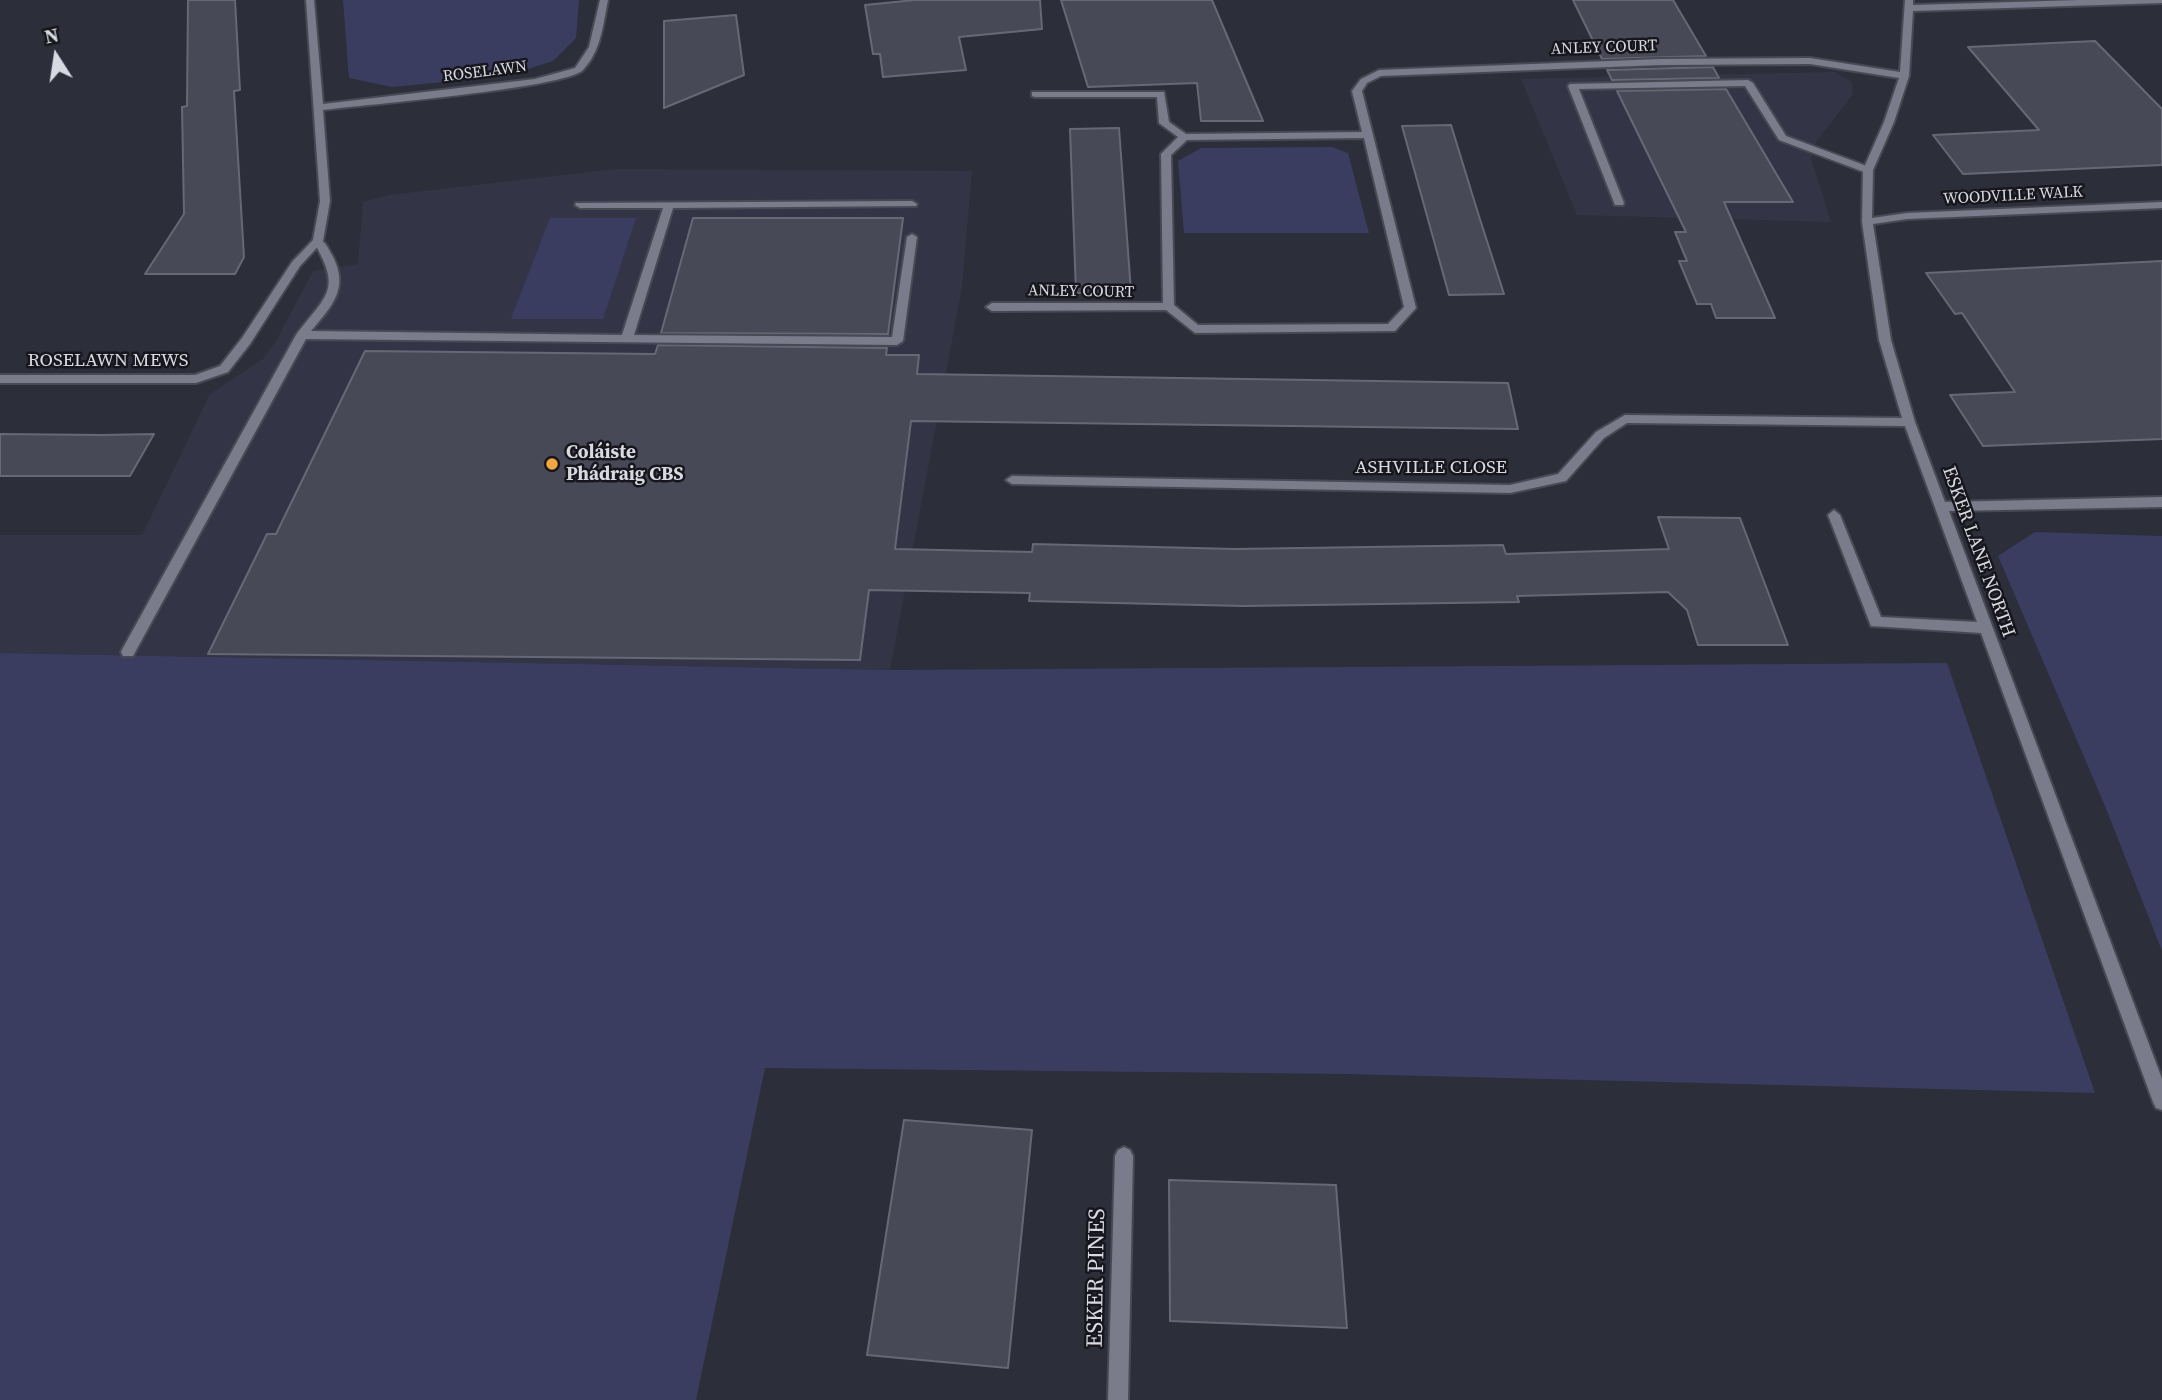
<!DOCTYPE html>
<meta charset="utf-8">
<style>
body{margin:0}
#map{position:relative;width:2162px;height:1400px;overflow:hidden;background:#2c2e3a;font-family:"Source Serif 4",serif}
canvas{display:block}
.north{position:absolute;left:21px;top:21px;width:70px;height:70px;-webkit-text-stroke:5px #16161c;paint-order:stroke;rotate:348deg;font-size:19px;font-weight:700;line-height:28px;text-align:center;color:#d8dae2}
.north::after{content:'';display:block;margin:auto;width:24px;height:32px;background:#d8dae2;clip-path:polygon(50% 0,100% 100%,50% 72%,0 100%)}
</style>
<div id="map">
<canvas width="2162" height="1400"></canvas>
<div class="north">N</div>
</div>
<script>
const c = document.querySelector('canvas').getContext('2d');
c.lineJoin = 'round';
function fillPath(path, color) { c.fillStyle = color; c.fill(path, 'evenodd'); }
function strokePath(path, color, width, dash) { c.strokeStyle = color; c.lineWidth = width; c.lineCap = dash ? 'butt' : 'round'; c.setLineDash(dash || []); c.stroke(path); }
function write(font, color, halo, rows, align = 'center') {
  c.font = font + ' "Source Serif 4",serif'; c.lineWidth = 5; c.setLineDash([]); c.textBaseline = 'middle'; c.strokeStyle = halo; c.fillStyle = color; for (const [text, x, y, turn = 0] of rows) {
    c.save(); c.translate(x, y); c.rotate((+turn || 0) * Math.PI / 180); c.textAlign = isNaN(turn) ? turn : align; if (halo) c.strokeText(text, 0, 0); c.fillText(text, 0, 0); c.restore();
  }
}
fillPath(new Path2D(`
 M 1834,72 L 1852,82 L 1853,94 L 1816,142 L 1811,158 L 1831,222 L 1577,215 L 1521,79 Z
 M 615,169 L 972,171 L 962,287 L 890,670 L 0,653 L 0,535 L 142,535 L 210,394 L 263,359 L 275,343 L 313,271 L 358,264 L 363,202 L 389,195 Z`), '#333547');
fillPath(new Path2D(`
 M 343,0 L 579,0 L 576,38 L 553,61 L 506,76 L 392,87 L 349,78 Z
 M 1332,147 L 1348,153 L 1369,233 L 1184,233 L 1178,161 L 1201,148 Z
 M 550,218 L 636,218 L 603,319 L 511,319 Z
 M 2035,532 L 2162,536 L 2162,951 L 2105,806 L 1998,556 Z
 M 0,653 L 890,670 L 1947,663 L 2095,1093 L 1348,1074 L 765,1068 L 696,1400 L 0,1400 Z`), '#3a3d60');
const building = new Path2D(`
 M 188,0 L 235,0 L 240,90 L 234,91 L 244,257 L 235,274 L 145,274 L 184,214 L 182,107 L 187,106 Z
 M 915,0 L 1040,0 L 1042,29 L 959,37 L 966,70 L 883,77 L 880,54 L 873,54 L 865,5 Z
 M 1061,0 L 1212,0 L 1263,121 L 1201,121 L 1197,83 L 1088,87 Z
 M 1573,0 L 1673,0 L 1706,56 L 1602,59 Z
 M 736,15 L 744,75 L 664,108 L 664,21 Z
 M 2095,41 L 2162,109 L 2162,165 L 1963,174 L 1933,135 L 2039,130 L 1968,47 Z
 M 1713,67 L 1719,78 L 1612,80 L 1607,70 Z
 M 1726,89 L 1793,202 L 1724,202 L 1775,318 L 1716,318 L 1711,304 L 1697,304 L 1679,261 L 1687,261 L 1675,232 L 1686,232 L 1617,91 Z
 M 1451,125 L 1478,213 L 1504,294 L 1449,295 L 1402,126 Z
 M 1119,128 L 1131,292 L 1076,293 L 1070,129 Z
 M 693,218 L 903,218 L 888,334 L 661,333 Z
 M 2162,261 L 2162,439 L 1983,446 L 1950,395 L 2015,392 L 1962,313 L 1955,314 L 1926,273 Z
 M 658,345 L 887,348 L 886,355 L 919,355 L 917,374 L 1508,383 L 1518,429 L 911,421 L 895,549 L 1032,552 L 1033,544 L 1235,549 L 1503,545 L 1506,554 L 1669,549 L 1658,517 L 1740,518 L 1788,645 L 1698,645 L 1687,610 L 1668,592 L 1517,596 L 1519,602 L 1243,606 L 1029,601 L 1030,593 L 869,590 L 860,660 L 208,654 L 267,534 L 276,534 L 365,351 L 655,354 Z
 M 0,434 L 102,435 L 154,434 L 130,476 L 0,476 Z
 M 904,1120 L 1032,1130 L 1008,1368 L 867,1355 Z
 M 1169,1180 L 1336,1185 L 1347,1328 L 1170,1321 Z`);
fillPath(building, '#474956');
strokePath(building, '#676876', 2);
const lane = new Path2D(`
 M 1748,80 L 1753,83 L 1786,136 L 1872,168 L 1872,172 L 1864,172 L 1779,140 L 1745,86 L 1579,89 L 1624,203 L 1623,205 L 1615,205 L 1568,86 L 1570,84 Z
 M 912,201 L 917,204 L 916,206 L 673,208 L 634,335 L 892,337 L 907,237 L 912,234 L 917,237 L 903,341 L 897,345 L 306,339 L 133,656 L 123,656 L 121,652 L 123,648 L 296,335 C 326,295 343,291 313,241 L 314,239 L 318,238 C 325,241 328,248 332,255 C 350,288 332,306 311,331 L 622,335 L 663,208 L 580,208 L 575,205 L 576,203 Z`);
const street = new Path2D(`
 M 306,0 L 314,0 L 323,104 L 535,79 L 575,68 L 589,47 L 600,0 L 608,0 C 603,25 601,51 583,70 C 566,88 361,105 323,110 L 330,201 L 323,241 L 300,266 L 250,344 L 228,372 L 196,383 L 0,383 L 0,375 L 195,375 L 220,366 L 242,338 L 292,262 L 313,240 L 320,201 Z
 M 1905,0 L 1913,0 L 1913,5 L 2079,0 L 2162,0 L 2162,3 L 1913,11 L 1909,76 L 1894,122 L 1873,170 L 1872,218 L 1907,213 L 2162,202 L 2162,208 L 1907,219 L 1873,224 L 1891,340 L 1915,422 L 1945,502 L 2162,497 L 2162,507 L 1949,511 L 2162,1079 L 2162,1110 L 2156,1108 L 2153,1102 L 1981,633 L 1871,626 L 1828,515 L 1834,510 L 1840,515 L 1881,617 L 1977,622 L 1905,426 L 1627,423 L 1604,438 L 1566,481 L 1510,493 L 1012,484 L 1006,480 L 1012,476 L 1510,485 L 1558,474 L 1596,432 L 1625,415 L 1902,418 L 1879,340 L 1862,222 L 1863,170 L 1884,122 L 1899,78 L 1810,64 L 1660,65 L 1381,76 L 1367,83 L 1362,91 L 1416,308 L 1395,331 L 1195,333 L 1166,310 L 992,311 L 986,307 L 992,303 L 1163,303 L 1161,154 L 1178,137 L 1159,123 L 1157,97 L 1035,97 L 1032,96 L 1032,92 L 1164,92 L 1169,122 L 1186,134 L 1362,132 L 1352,91 L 1361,79 L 1379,70 L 1660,59 L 1810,58 L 1900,72 ZM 1364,138 L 1404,307 L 1388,324 L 1198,325 L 1174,305 L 1171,155 L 1187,140 Z
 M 1124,1147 L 1130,1150 L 1133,1156 L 1128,1400 L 1108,1400 L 1115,1156 L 1118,1150 Z`);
strokePath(lane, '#484953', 4);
strokePath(street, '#484953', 4);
fillPath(lane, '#7a7c8b');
fillPath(street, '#7a7c8b');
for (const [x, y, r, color] of [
 [552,464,7,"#f2a541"]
]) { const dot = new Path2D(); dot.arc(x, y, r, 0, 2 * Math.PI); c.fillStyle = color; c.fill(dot); strokePath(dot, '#16161c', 2.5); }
write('16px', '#d8dae2', '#16161c', [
 ["ANLEY COURT",1604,48,-2],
 ["ROSELAWN",485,72,-7],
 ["WOODVILLE WALK",2013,196,-3],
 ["ANLEY COURT",1081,292,1]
]);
write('19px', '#d8dae2', '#16161c', [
 ["ROSELAWN MEWS",108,361],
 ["ASHVILLE CLOSE",1431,468],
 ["ESKER LANE NORTH",1978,552,70]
]);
write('bold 19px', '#d8dae2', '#16161c', [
 ["Coláiste",566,453],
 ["Phádraig CBS",566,475]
], 'left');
write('23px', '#d8dae2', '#16161c', [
 ["ESKER PINES",1097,1278,-89]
]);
</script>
